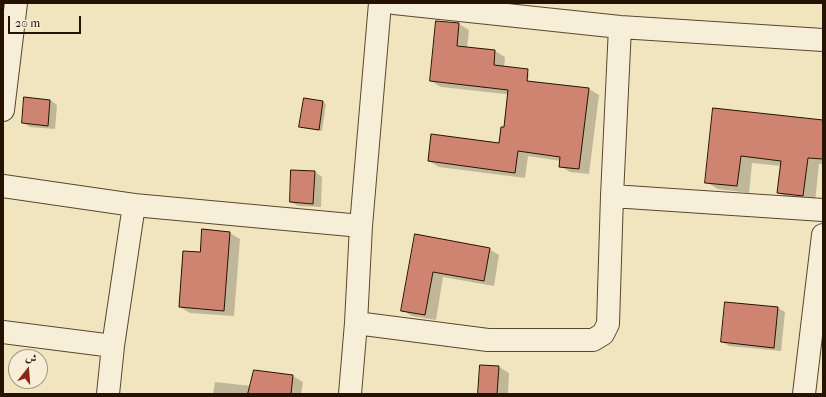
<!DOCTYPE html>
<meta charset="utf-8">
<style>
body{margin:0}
#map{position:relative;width:826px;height:397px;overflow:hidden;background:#f1e5c0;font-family:"IM FELL French Canon",Amiri,serif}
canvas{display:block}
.frame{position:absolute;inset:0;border:4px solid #261200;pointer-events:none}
.north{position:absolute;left:8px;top:349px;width:40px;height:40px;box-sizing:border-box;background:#f6eed6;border:1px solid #a39680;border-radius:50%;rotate:17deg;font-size:11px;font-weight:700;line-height:16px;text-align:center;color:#261200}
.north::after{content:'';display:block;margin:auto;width:14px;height:18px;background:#8f2418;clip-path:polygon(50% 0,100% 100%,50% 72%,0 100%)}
.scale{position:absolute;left:8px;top:16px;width:73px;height:18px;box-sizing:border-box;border:2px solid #261200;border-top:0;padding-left:5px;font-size:12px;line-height:14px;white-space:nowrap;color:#261200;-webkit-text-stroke:3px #f6eed6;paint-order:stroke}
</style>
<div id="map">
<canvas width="826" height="397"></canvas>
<div class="frame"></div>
<div class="north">ش</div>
<div class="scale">20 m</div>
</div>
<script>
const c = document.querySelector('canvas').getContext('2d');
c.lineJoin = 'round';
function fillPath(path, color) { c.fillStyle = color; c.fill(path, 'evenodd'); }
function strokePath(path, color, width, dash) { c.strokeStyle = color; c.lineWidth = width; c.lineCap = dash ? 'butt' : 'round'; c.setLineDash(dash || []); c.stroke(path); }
fillPath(new Path2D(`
 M 437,22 L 459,24 L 469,30 L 467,48 L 495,51 L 505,57 L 504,67 L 519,69 L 529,75 L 524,96 L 441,87 L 431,81 Z
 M 589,89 L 599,95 L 589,174 L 570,172 L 560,166 L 561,161 L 528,156 L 525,178 L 439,167 L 429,161 L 500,144 L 505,128 Z
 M 25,98 L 50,100 L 57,105 L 55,129 L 30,127 L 23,123 Z
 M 323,102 L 326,104 L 322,131 L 304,128 L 300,126 Z
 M 713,109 L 823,121 L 823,164 L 819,164 L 815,202 L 790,199 L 778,193 L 781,166 L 752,163 L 749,193 L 718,189 L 706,182 Z
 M 315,172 L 322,177 L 321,207 L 298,206 L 291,202 Z
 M 230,233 L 240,239 L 234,316 L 190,313 L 180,307 Z
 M 416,235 L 489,249 L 499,255 L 494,286 L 443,277 L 436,320 L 412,316 L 402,310 Z
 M 778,308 L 785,312 L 781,351 L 729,346 L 722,342 Z
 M 499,367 L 509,373 L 508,394 L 479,394 Z
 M 255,371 L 293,376 L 303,382 L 301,394 L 213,394 L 215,382 L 251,386 Z`), '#0003');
const building = new Path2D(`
 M 436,21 L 459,23 L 457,46 L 495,50 L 494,65 L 528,69 L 527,81 L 589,88 L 579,169 L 559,167 L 560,157 L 518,151 L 515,173 L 428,161 L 431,134 L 499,143 L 501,127 L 504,127 L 508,90 L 430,81 Z
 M 24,97 L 50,100 L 48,126 L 22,123 Z
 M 304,98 L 323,101 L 319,130 L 299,127 Z
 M 713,108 L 823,120 L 823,159 L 808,158 L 803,196 L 777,193 L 781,161 L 741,156 L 737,186 L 705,183 Z
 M 291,170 L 315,171 L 313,204 L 290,202 Z
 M 202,229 L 230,232 L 224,311 L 179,307 L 183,251 L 200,252 Z
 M 415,234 L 490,248 L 484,281 L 433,272 L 425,315 L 401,311 Z
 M 725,302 L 778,307 L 774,348 L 721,342 Z
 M 480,365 L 499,366 L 497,394 L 478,394 Z
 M 254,370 L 293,375 L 291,394 L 248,394 Z`);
fillPath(building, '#cf8471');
strokePath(building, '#261200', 1);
const minor = new Path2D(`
 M 394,3 L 620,27 L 823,40
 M 3,110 L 16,3
 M 3,186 L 134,205 L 361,226
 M 612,196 L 823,210
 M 356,323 L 488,340 L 593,340 L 603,334 L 608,324 L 612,196 L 620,27
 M 3,332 L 113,346
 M 108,394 L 113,346 L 134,205
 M 350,394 L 356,323 L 361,226 L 380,3
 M 804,394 L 823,235`);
strokePath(minor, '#594730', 24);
strokePath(minor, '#f6eed6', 22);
</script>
